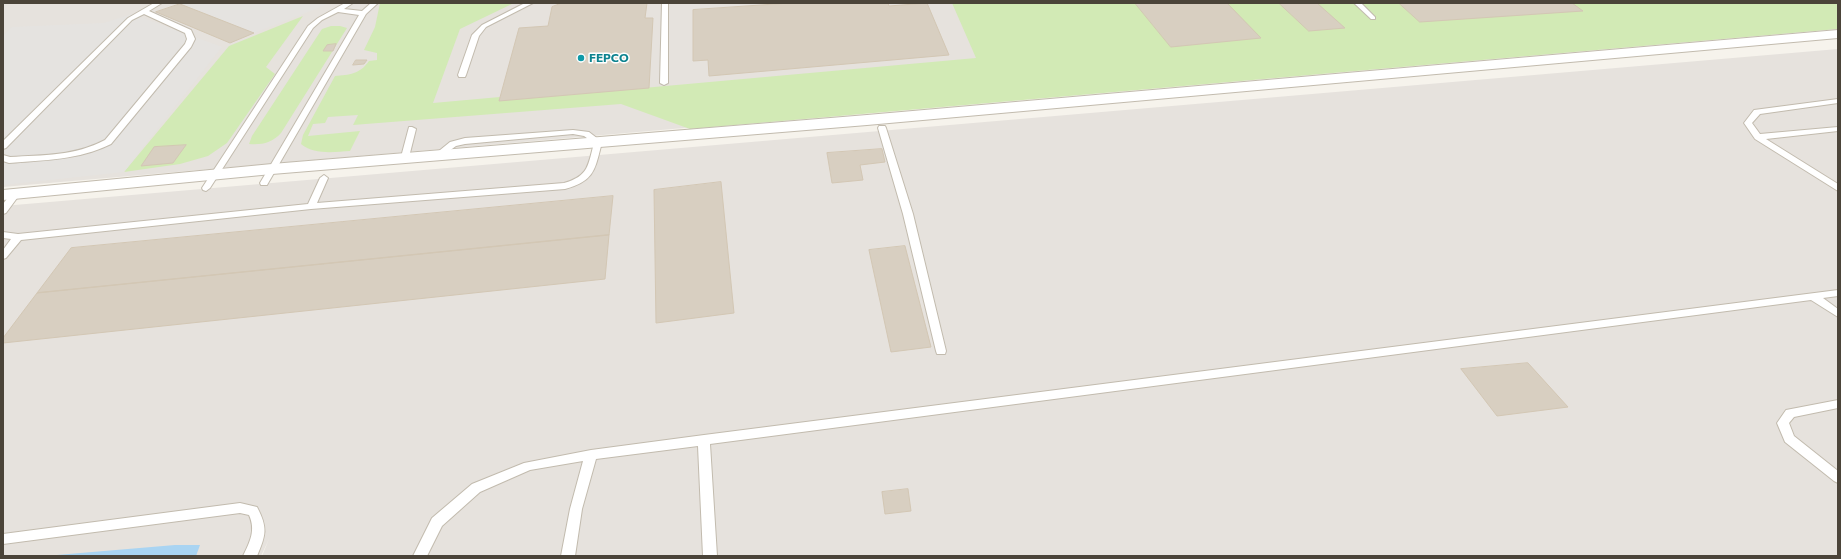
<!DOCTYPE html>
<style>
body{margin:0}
#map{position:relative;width:1841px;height:559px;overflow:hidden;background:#f6f3ec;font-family:Commissioner,sans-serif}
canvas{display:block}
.frame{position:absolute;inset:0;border:4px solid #4b4439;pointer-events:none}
</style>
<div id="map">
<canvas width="1841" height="559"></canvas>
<div class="frame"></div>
</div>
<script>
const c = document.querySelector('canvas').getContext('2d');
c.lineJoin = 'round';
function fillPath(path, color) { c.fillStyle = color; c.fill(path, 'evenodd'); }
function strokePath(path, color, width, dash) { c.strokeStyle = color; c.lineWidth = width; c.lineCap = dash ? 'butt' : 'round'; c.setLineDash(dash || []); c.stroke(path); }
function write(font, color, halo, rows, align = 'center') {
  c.font = font + ' Commissioner,sans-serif'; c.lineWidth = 3; c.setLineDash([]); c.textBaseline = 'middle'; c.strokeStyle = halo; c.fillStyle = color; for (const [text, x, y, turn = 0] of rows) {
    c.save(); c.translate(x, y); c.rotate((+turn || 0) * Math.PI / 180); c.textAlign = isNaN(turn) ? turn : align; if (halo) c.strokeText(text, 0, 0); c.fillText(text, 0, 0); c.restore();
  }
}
fillPath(new Path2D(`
 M 3,3 L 1838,3 L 1838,28 L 3,187 Z
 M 1838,49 L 1838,556 L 262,556 L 269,539 L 261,556 L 3,556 L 3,206 Z`), '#e6e2dd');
fillPath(new Path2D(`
 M 380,3 L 514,3 L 460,29 L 433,103 L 500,97 L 499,101 L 976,58 L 952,3 L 1838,3 L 1838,29 L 690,129 L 621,104 L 353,125 L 358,115 L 328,117 L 325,123 L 313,124 L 308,136 L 360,131 L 350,151 C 334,152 314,155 301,144 L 303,135 L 335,76 C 349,75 360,74 369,61 L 377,60 L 377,53 L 364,50 L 375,27 Z
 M 303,16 L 266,67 L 275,74 L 227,143 L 208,156 L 180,164 L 124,172 L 229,46 Z
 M 331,26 L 340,26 L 347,28 L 281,133 C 272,143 262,145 249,144 L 252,136 L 322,29 Z`), '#d2eab5');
fillPath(new Path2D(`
 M 178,3 L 331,3 L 254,33 Z
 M 132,14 L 222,47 L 124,172 L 3,185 L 3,35 L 12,27 L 104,23 Z`), '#e5e3e0');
fillPath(new Path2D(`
 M 175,545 L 200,545 L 196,556 L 45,556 Z`), '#a9d4f2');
const building = new Path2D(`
 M 562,3 L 647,3 L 645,18 L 653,18 L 649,88 L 499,101 L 519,28 L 548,26 L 552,7 Z
 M 790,3 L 888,3 L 889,6 L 927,3 L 949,55 L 709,76 L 708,60 L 693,61 L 693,10 Z
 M 1135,3 L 1227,3 L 1261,38 L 1171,47 Z
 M 1279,3 L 1317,3 L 1345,28 L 1309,31 Z
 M 1399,3 L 1572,3 L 1583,11 L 1420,22 Z
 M 180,4 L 254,33 L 230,43 L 156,12 Z
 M 336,44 L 333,51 L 323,51 L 327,45 Z
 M 356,60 L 367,60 L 364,64 L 353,65 Z
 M 186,145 L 173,163 L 141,166 L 154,147 Z
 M 882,149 L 885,162 L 860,165 L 863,180 L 832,183 L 827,153 Z
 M 721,182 L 734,313 L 656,323 L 654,190 Z
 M 613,196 L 609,235 L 37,293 L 71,248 Z
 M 609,235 L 605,279 L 3,343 L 3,338 L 37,293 Z
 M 905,246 L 931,347 L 891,352 L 869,250 Z
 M 1528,363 L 1568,407 L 1497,416 L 1461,369 Z
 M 908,489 L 911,511 L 885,514 L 882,492 Z`);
fillPath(building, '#d8cfc1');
strokePath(building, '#d3c7b4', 1);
const service = new Path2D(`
 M 154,3 L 162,3 L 149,11 L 191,30 L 195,39 L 191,47 L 111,144 C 79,160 44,160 9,163 L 3,161 L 3,155 L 10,157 C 43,155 75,156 105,140 L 185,44 L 187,39 L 185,33 L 144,14 L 132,20 L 6,148 L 3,149 L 3,141 L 128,18 Z
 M 345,3 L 353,3 L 344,9 L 362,11 L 371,3 L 378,3 L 366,14 L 267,185 L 261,185 L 260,183 L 359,15 L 338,12 L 322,20 L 313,28 L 210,188 L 206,191 L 203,190 L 202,188 L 308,26 L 318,18 Z
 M 525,3 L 533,3 L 486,27 L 479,36 L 466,75 L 465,77 L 459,77 L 458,75 L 472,35 L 482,25 Z
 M 662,3 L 668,3 L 668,83 L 664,85 L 660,83 Z
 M 1354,3 L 1361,3 L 1375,17 L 1375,19 L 1371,19 Z
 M 1838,99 L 1838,103 L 1760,114 L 1752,123 L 1760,134 L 1838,127 L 1838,131 L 1766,139 L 1838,184 L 1838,191 L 1755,139 L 1744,123 L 1754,110 Z
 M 879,126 L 885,126 L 886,128 L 913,214 L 946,351 L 945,354 L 937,354 L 936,351 L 903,214 L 878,128 Z
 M 409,127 L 412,127 L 416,129 L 409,157 L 405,160 L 401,157 Z
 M 573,130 L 589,132 L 602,142 C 595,169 595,181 565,189 L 311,209 L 21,240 L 6,258 L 3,259 L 3,250 L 11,239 L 3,238 L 3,232 L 18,234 L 308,204 L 320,178 L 324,175 L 328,178 L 317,203 L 564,183 C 589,176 588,165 594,143 L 584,136 L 573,134 L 465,144 L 456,146 L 441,157 L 435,157 L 434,155 L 450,142 L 465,138 Z
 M 15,191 L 20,194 L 6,213 L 3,214 L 3,204 L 12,192 Z
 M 1838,290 L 1838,296 L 1823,298 L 1838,309 L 1838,317 L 1811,300 L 710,444 L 717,556 L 703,556 L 698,446 L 596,459 L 582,509 L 575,556 L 561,556 L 570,509 L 583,461 L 530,470 L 480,492 L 442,526 L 427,556 L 413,556 L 432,518 L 472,484 L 524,463 L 591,450 L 704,435 Z
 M 1838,400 L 1838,408 L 1794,417 L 1789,423 L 1794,436 L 1838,471 L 1838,483 L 1834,481 L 1785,442 L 1777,423 L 1786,410 Z
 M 240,503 L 257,507 C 268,528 266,535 257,556 L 243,556 C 250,542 256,530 249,515 L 240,513 L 3,544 L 3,534 Z`);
const minor = new Path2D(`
 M 1838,30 L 1838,38 L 867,125 L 272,174 L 3,200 L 3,190 L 272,164 L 867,115 Z`);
strokePath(service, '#c2bbae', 2);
strokePath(minor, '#c2bbae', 2);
fillPath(service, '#fff');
fillPath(minor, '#fff');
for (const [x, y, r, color] of [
 [581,58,4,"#0f9aa8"]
]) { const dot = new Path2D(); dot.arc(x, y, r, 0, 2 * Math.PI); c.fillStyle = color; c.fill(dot); strokePath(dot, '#fff', 1.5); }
write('bold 12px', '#0d838f', '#fff', [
 ["FEPCO",589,58]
], 'left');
</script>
